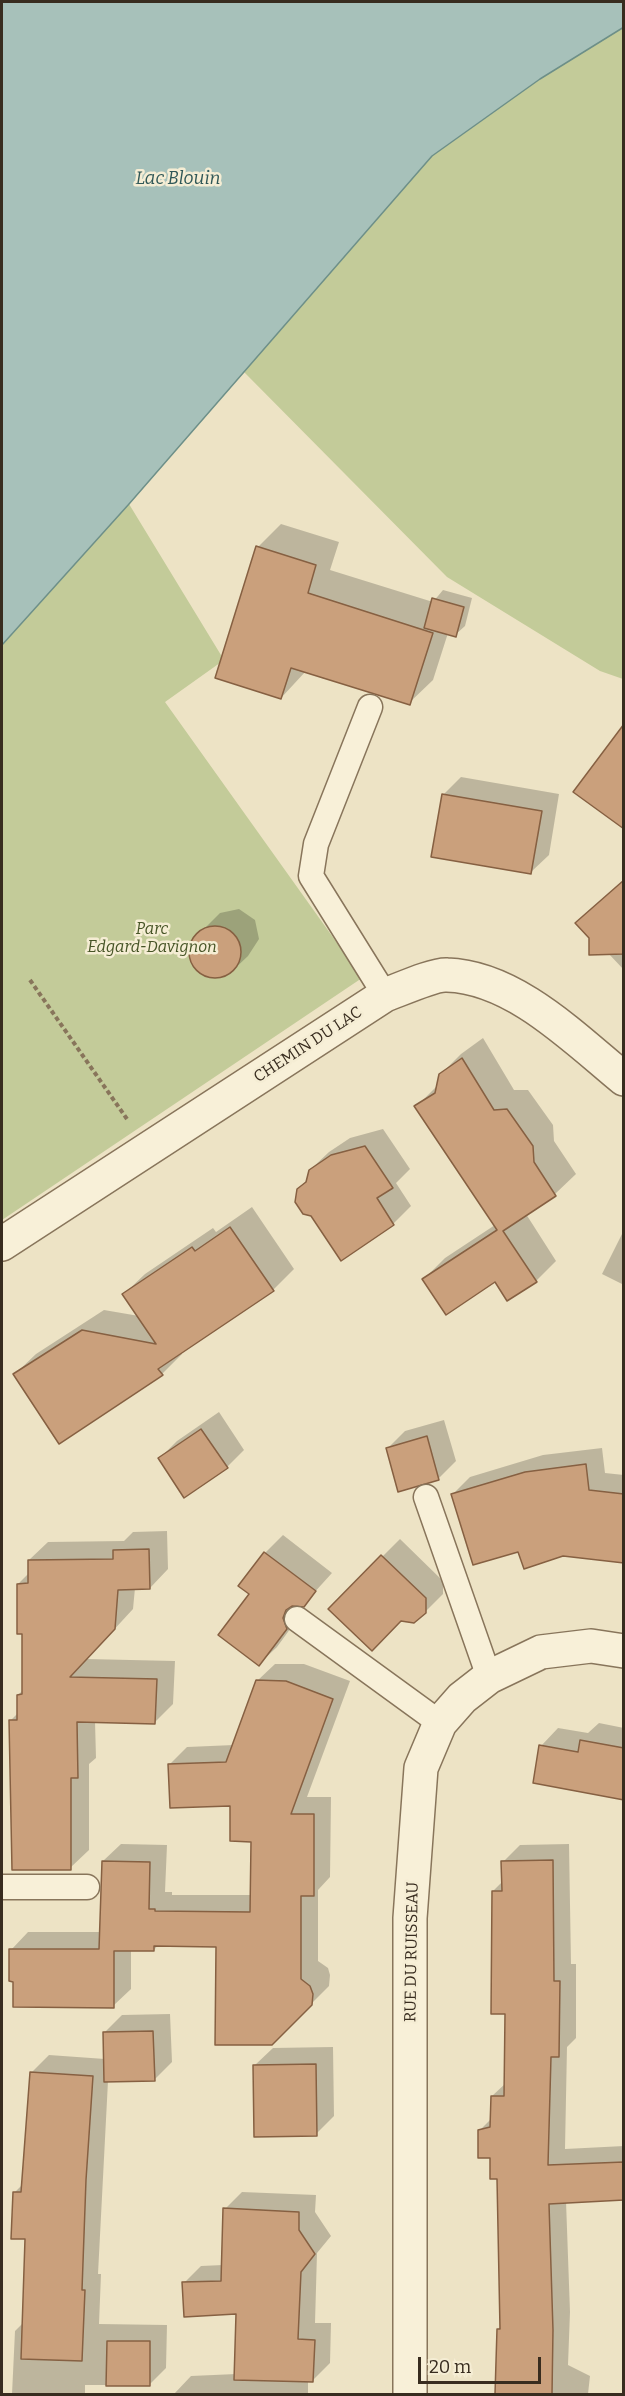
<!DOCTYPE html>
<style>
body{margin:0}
#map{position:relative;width:625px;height:2396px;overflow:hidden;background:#ede3c5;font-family:Bitter,serif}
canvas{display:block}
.frame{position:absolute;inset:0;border:3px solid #382c1f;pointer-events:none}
.scale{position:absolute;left:418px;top:2357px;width:123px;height:27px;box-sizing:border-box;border:3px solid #382c1f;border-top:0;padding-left:8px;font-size:18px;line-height:21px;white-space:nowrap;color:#382c1f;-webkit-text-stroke:4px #f5edd4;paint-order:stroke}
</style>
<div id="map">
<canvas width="625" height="2396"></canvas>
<div class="frame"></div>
<div class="scale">20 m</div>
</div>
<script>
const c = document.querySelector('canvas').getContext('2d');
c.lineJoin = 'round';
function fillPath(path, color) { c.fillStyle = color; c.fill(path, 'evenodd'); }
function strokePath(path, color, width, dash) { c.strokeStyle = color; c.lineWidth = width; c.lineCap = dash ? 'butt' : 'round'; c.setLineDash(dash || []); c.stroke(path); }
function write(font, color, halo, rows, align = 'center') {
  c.font = font + ' Bitter,serif'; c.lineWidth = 5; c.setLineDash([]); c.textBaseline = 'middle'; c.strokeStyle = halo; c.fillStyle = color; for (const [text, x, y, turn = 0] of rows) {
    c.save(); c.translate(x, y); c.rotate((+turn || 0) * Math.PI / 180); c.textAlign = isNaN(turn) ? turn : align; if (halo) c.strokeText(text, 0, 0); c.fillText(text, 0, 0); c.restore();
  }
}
fillPath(new Path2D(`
 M 623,27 L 623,679 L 600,671 L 447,577 L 244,372 L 432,156 L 540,79 Z
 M 129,504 L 224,660 L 165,702 L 362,978 L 2,1220 L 2,645 Z`), '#c3cb99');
const water = new Path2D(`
 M 2,2 L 623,2 L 624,27 L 540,79 L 432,156 L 129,504 L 2,645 Z`);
fillPath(water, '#a7c1ba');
strokePath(water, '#6d8f88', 1.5);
fillPath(new Path2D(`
 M 281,524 L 339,542 L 330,570 L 433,602 L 443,590 L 472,598 L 465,626 L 455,635 L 448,633 L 433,680 L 409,703 L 306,671 L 281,698 L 258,547 Z
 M 461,777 L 559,794 L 549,855 L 531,872 L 443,795 Z
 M 624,880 L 624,970 L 608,953 L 595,906 Z
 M 239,909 L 255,920 L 259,939 L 248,956 L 229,974 L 210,977 L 194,967 L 190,947 L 202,931 L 220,913 Z
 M 483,1038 L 514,1090 L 528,1090 L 553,1125 L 554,1141 L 576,1174 L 555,1194 L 526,1214 L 556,1261 L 536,1281 L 424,1279 L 445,1258 L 495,1225 L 416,1107 L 438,1085 L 440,1075 L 461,1054 Z
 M 383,1129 L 410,1169 L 396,1183 L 411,1206 L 393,1224 L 341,1258 L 298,1189 L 308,1179 L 310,1170 L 329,1152 L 350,1138 Z
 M 252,1207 L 294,1269 L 273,1290 L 181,1352 L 182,1354 L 162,1374 L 15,1374 L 36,1354 L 104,1310 L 139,1316 L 124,1294 L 145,1274 L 213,1228 L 216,1232 Z
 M 624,1230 L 624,1285 L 602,1274 Z
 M 219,1412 L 244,1450 L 227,1467 L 160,1458 L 177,1441 Z
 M 444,1420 L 456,1461 L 439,1478 L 387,1449 L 405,1431 Z
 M 602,1448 L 605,1473 L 624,1475 L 624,1562 L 519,1550 L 453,1494 L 470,1477 L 543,1455 Z
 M 167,1531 L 168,1569 L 150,1588 L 135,1588 L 133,1609 L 87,1659 L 175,1661 L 173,1704 L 155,1722 L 95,1721 L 96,1758 L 89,1764 L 89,1850 L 70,1868 L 10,1721 L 19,1712 L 18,1695 L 23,1690 L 23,1632 L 18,1584 L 29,1573 L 29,1560 L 48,1542 L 124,1541 L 133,1532 Z
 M 283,1535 L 332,1573 L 302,1606 L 304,1610 L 277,1647 L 259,1664 L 251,1594 L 240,1586 L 265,1553 Z
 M 400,1539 L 443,1581 L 443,1594 L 425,1612 L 330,1609 Z
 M 275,1664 L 304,1664 L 350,1681 L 307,1797 L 331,1797 L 330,1877 L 318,1890 L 318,1961 L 328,1968 L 330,1975 L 329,1986 L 272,2043 L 217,1945 L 158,1945 L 154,1950 L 131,1950 L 131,1989 L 113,2006 L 14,1980 L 11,1950 L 28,1932 L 101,1932 L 103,1861 L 121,1844 L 167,1845 L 165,1892 L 172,1892 L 172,1895 L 252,1895 L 253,1841 L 232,1804 L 169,1765 L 187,1747 L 234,1745 L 257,1681 Z
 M 599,1723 L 624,1728 L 624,1798 L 541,1746 L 558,1728 L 588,1733 Z
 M 569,1844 L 571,1964 L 576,1964 L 576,2038 L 567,2047 L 565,2149 L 624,2146 L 624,2199 L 566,2201 L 570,2312 L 568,2365 L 590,2376 L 588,2394 L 497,2394 L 498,2329 L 501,2326 L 498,2177 L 480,2130 L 492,2118 L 492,2096 L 506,2083 L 507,2013 L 493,1891 L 503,1881 L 503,1862 L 520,1845 Z
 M 170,2014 L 172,2062 L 154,2080 L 108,2081 L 98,2274 L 101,2274 L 99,2324 L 167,2325 L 166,2368 L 149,2385 L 85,2385 L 85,2394 L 12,2394 L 15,2331 L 24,2322 L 27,2238 L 14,2193 L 23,2184 L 32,2072 L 49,2055 L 105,2059 L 105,2032 L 122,2015 Z
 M 333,2047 L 334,2116 L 316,2134 L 255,2065 L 273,2048 Z
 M 242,2192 L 316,2195 L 315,2212 L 331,2236 L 317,2253 L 315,2323 L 331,2323 L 330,2363 L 313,2380 L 308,2380 L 308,2394 L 174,2394 L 191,2376 L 236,2374 L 238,2313 L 184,2283 L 201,2266 L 223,2265 L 225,2209 Z`), '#0003');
const building = new Path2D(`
 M 256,546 L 316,565 L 308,593 L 433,633 L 410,705 L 291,668 L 281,699 L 215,678 Z
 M 432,598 L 464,607 L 456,637 L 424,628 Z
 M 624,724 L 624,829 L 573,792 Z
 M 442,794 L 542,811 L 531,874 L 431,857 Z
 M 624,880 L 624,954 L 589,955 L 589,938 L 575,923 Z
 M189 952a26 26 0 1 1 52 0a26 26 0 1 1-52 0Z
 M 462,1058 L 494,1110 L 507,1109 L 533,1146 L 534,1162 L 556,1196 L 503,1231 L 537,1282 L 507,1301 L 495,1282 L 446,1315 L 422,1279 L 497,1230 L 414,1106 L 435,1093 L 439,1074 Z
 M 365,1146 L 393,1188 L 377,1198 L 394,1225 L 341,1261 L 311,1216 L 303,1214 L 295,1202 L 297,1189 L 306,1182 L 309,1170 L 331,1155 Z
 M 230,1227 L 274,1291 L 158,1369 L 163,1375 L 59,1444 L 13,1374 L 82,1330 L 156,1344 L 122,1294 L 192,1247 L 195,1251 Z
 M 201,1429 L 228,1468 L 184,1498 L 158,1458 Z
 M 427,1436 L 439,1480 L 398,1492 L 386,1448 Z
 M 586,1464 L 589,1490 L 624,1494 L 624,1563 L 563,1556 L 524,1569 L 518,1552 L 473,1565 L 451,1494 L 525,1472 Z
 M 149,1549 L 150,1589 L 118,1590 L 115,1629 L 70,1677 L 157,1679 L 155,1724 L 77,1722 L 78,1778 L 71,1778 L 71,1870 L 12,1870 L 9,1720 L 17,1720 L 17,1695 L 22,1694 L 22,1634 L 17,1634 L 17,1584 L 28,1583 L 28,1560 L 113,1559 L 113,1550 Z
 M 264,1552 L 316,1591 L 304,1607 L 292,1606 L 286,1610 L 283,1618 L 287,1629 L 259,1666 L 218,1635 L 249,1594 L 238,1586 Z
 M 381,1555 L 426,1598 L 426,1613 L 414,1623 L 401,1621 L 372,1651 L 328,1609 Z
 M 256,1680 L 286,1681 L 333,1699 L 291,1814 L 314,1814 L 314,1896 L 301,1896 L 301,1979 L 310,1986 L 313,1994 L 312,2005 L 272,2045 L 215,2045 L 216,1947 L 154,1946 L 154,1951 L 114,1951 L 114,2008 L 13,2007 L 13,1982 L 9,1981 L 9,1949 L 99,1949 L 102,1861 L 150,1862 L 149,1909 L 155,1909 L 155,1911 L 250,1912 L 251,1842 L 230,1841 L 230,1806 L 170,1808 L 168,1764 L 226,1762 Z
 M 580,1740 L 624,1748 L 624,1800 L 533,1783 L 539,1745 L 578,1752 Z
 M 553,1860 L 554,1981 L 560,1981 L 559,2057 L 551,2057 L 548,2165 L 624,2162 L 624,2200 L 549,2204 L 553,2330 L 552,2394 L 495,2394 L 497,2329 L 500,2329 L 497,2179 L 490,2179 L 490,2158 L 478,2158 L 478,2130 L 490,2127 L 491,2096 L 504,2096 L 505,2014 L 491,2014 L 492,1891 L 502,1891 L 501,1861 Z
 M 153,2031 L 155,2081 L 104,2082 L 103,2032 Z
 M 316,2064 L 317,2136 L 254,2137 L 253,2065 Z
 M 30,2072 L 93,2076 L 86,2180 L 82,2290 L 85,2290 L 82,2361 L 21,2359 L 25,2239 L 11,2239 L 13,2192 L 21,2192 Z
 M 223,2208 L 299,2212 L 299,2230 L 315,2254 L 301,2272 L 298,2339 L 315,2340 L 313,2382 L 234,2380 L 236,2314 L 184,2317 L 182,2282 L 221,2281 Z
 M 107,2341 L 150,2341 L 150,2386 L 106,2386 Z`);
fillPath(building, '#caa07c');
strokePath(building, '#866042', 1.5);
const lane = new Path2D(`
 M 370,707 L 316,844 L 311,876 L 385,995
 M 426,1497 L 489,1677
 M 297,1619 L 440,1723
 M 2,1887 L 87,1887`);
const street = new Path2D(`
 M 2,1244 L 385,995 C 399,990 434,974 447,975 C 514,977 574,1038 624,1079
 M 410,2394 L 410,1918 L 421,1768 L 440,1723 L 462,1698 L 489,1677 L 541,1652 L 591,1646 L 624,1651`);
strokePath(lane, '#88755b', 27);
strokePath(street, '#88755b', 36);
strokePath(new Path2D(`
 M 30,980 L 127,1119`), '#88755b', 4, [4.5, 3]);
strokePath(lane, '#f8f0d8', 24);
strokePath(street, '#f8f0d8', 33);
write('italic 16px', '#465426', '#f5edd4', [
 ["Parc",152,930],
 ["Edgard-Davignon",152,948]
]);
write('16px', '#382c1f', '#f5edd4', [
 ["CHEMIN DU LAC",308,1045,-33],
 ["RUE DU RUISSEAU",412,1952,-89]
]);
write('italic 18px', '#2f5757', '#f5edd4', [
 ["Lac Blouin",178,179]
]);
</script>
